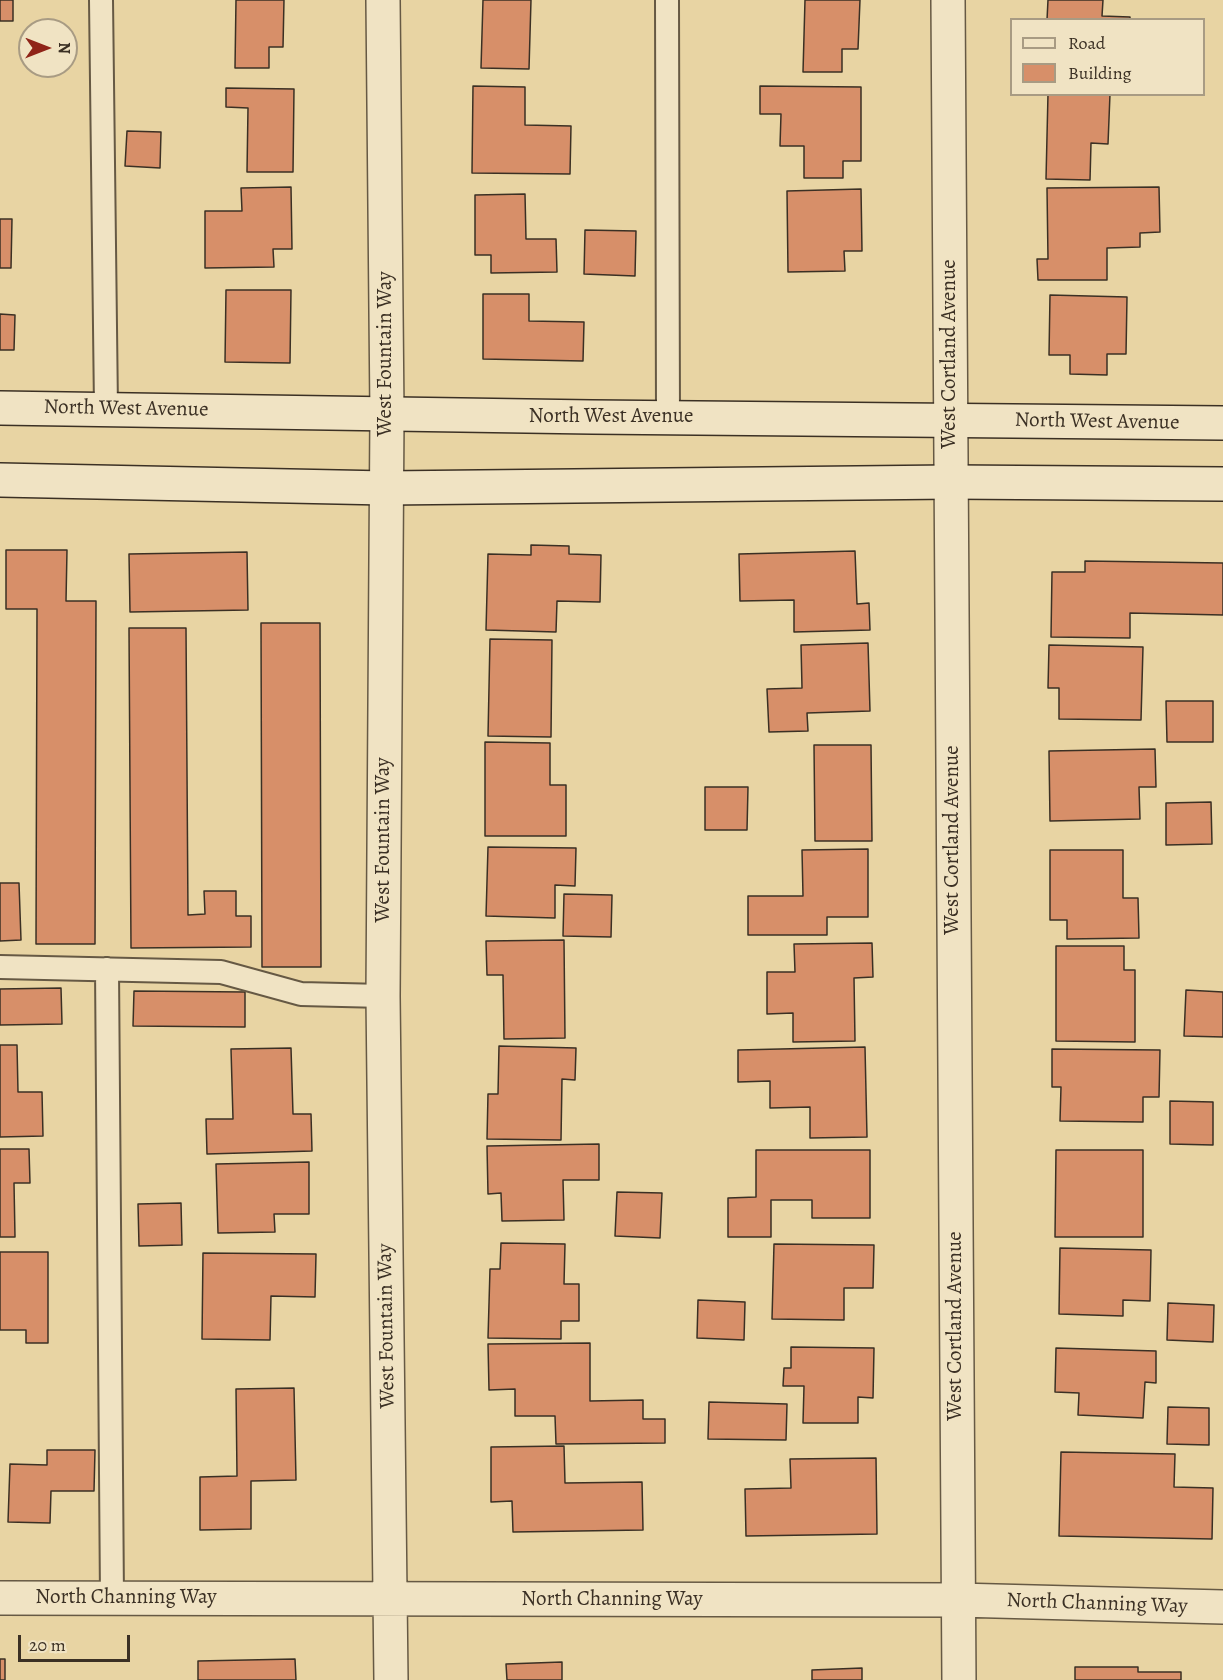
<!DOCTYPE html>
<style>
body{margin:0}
#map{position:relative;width:1223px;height:1680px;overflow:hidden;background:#e8d4a3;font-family:Alegreya,serif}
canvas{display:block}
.legend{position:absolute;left:1010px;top:18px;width:195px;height:78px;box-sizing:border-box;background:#f0e3c3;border:2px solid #a89b83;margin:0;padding:8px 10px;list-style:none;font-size:18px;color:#3b3024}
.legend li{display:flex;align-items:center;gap:12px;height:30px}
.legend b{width:30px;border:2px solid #a89b83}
.north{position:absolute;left:18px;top:18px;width:60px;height:60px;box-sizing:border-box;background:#f0e3c3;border:2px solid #a89b83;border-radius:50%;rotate:90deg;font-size:16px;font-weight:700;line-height:24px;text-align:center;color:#3b3024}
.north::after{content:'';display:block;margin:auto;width:21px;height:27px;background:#8f2418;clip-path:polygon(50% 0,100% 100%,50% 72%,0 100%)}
.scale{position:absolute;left:18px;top:1635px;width:112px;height:27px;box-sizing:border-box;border:3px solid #3b3024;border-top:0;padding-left:8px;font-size:18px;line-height:21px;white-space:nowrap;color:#3b3024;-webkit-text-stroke:4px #f0e3c3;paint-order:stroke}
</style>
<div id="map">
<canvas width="1223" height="1680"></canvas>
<ul class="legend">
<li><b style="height:8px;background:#f0e3c3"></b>Road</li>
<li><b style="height:16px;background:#d78f69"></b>Building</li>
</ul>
<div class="north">N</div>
<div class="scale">20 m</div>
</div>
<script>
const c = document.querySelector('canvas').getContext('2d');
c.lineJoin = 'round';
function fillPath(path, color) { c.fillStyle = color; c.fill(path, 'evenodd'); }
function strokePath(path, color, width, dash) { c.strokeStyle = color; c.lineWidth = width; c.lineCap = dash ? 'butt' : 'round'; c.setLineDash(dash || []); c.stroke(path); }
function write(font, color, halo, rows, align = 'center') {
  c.font = font + ' Alegreya,serif'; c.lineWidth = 5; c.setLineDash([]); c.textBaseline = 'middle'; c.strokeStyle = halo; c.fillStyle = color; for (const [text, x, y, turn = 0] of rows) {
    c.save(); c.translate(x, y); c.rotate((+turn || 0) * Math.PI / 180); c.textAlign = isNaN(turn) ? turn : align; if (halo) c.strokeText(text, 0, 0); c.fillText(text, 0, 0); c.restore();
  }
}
const building = new Path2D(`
 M 0,0 L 13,0 L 13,21 L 0,21 Z
 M 236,0 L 284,0 L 283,47 L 269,47 L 269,68 L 235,68 Z
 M 483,0 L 531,0 L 529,69 L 481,68 Z
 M 805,0 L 860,0 L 858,49 L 842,49 L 842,72 L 803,72 Z
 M 1048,0 L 1103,0 L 1102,16 L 1130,17 L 1130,20 L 1047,20 Z
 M 473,86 L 525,87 L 525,125 L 571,126 L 570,174 L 472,173 Z
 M 760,86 L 861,87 L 861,161 L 843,161 L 843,178 L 804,178 L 804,146 L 780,146 L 781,114 L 760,114 Z
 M 226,88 L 294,89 L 293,172 L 247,172 L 248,108 L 226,107 Z
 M 1048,94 L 1110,94 L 1108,144 L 1091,143 L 1090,180 L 1046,179 Z
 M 127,131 L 161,132 L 160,168 L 125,166 Z
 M 291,187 L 292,249 L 273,249 L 274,267 L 205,268 L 205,211 L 242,211 L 241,188 Z
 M 1159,187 L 1160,232 L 1140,233 L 1140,247 L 1107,248 L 1107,280 L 1038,280 L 1037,259 L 1048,259 L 1047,188 Z
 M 861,189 L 862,251 L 844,251 L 845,271 L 788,272 L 787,191 Z
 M 525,194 L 526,239 L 556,239 L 557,272 L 491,273 L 491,255 L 475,255 L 475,195 Z
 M 0,219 L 12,219 L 11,268 L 0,268 Z
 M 585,230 L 636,231 L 635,276 L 584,274 Z
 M 226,290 L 291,290 L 290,363 L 225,362 Z
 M 483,294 L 529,294 L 529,321 L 584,322 L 583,361 L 483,359 Z
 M 1050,295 L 1127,297 L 1126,354 L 1107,354 L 1107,375 L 1070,374 L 1070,355 L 1049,355 Z
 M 0,314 L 15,315 L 14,350 L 0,350 Z
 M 531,545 L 569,546 L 569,554 L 601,555 L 600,602 L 557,601 L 556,632 L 486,630 L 488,554 L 531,555 Z
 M 6,550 L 67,550 L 66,601 L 96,601 L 95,944 L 36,944 L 37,609 L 6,609 Z
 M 855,551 L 857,604 L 869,603 L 870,630 L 794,632 L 794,600 L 740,601 L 739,554 Z
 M 247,552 L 248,610 L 130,612 L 129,554 Z
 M 1085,561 L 1223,563 L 1223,615 L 1130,613 L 1130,638 L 1051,637 L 1052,572 L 1085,572 Z
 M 261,623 L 320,623 L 321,967 L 262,967 Z
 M 129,628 L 186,628 L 188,915 L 205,914 L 204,891 L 236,891 L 236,916 L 251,916 L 251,947 L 131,948 Z
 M 490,639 L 552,640 L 551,737 L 488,736 Z
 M 868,643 L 870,711 L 807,713 L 808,731 L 769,732 L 767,689 L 802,688 L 801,645 Z
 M 1049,645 L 1143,647 L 1141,720 L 1059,719 L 1059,688 L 1048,688 Z
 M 1166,701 L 1213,701 L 1213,742 L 1167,742 Z
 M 485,742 L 550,743 L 550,785 L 566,785 L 566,836 L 485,836 Z
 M 814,745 L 871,745 L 872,841 L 815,841 Z
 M 1155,749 L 1156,787 L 1139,787 L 1140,819 L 1050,821 L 1049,751 Z
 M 705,787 L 748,787 L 747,830 L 705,830 Z
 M 1211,802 L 1212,844 L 1166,845 L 1166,803 Z
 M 488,847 L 576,848 L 575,886 L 555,885 L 555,918 L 486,916 Z
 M 868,849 L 868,917 L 827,917 L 827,935 L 748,935 L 748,896 L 803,896 L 802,850 Z
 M 1050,850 L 1123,850 L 1123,898 L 1138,898 L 1139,938 L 1067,939 L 1067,920 L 1050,920 Z
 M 0,883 L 19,883 L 21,940 L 0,941 Z
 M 564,894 L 612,895 L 611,937 L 563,936 Z
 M 564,940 L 565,1038 L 504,1039 L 503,975 L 487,975 L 486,941 Z
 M 872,943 L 873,977 L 854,978 L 855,1041 L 793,1042 L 793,1013 L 767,1014 L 767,972 L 795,972 L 794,944 Z
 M 1056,946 L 1124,946 L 1124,970 L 1135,970 L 1135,1042 L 1056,1041 Z
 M 61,988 L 62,1024 L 0,1025 L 0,989 Z
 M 1186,990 L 1223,992 L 1223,1037 L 1184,1036 Z
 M 134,991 L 245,992 L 245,1027 L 133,1026 Z
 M 0,1045 L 17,1045 L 18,1092 L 42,1092 L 43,1136 L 0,1137 Z
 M 499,1046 L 576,1048 L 575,1080 L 562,1079 L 561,1140 L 487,1139 L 488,1094 L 498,1094 Z
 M 865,1047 L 867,1137 L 810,1138 L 810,1107 L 770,1108 L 770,1081 L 738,1082 L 738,1050 Z
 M 291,1048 L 293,1114 L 311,1114 L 312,1151 L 207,1154 L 206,1119 L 233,1119 L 231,1049 Z
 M 1052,1049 L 1160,1050 L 1159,1097 L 1143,1097 L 1143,1122 L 1060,1121 L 1061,1087 L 1052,1087 Z
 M 1170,1101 L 1213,1102 L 1213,1145 L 1170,1144 Z
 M 599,1144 L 599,1180 L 563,1180 L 564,1220 L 502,1221 L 501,1193 L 488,1194 L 487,1146 Z
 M 0,1149 L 29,1149 L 30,1183 L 14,1183 L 15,1237 L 0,1237 Z
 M 756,1150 L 870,1150 L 870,1218 L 812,1218 L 812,1200 L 771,1200 L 771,1237 L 728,1237 L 728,1198 L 756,1197 Z
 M 1056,1150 L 1143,1150 L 1143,1237 L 1055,1237 Z
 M 309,1162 L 309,1214 L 274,1214 L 275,1232 L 218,1233 L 216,1164 Z
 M 617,1192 L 662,1193 L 660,1238 L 615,1236 Z
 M 181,1203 L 182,1245 L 139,1246 L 138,1204 Z
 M 501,1243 L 565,1244 L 564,1284 L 579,1284 L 579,1321 L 561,1321 L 561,1339 L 488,1338 L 490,1269 L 500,1269 Z
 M 774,1244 L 874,1245 L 873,1288 L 844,1288 L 844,1320 L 772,1319 Z
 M 1060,1248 L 1151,1250 L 1150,1301 L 1123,1300 L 1123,1316 L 1059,1314 Z
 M 0,1252 L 48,1252 L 48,1343 L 26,1343 L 26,1330 L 0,1330 Z
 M 203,1253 L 316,1254 L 315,1297 L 271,1296 L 270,1340 L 202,1339 Z
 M 698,1300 L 745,1302 L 744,1340 L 697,1338 Z
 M 1168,1303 L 1214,1305 L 1213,1342 L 1167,1340 Z
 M 590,1343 L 590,1401 L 643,1400 L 643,1419 L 665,1419 L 665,1443 L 556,1444 L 555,1416 L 515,1416 L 515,1389 L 489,1390 L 488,1344 Z
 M 791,1347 L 874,1348 L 873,1398 L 858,1397 L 858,1423 L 803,1423 L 804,1386 L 783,1386 L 784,1368 L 791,1368 Z
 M 1056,1348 L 1156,1351 L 1156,1383 L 1145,1382 L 1143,1418 L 1078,1415 L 1079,1393 L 1055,1392 Z
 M 294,1388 L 296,1480 L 251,1481 L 251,1529 L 200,1530 L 200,1477 L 237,1476 L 236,1389 Z
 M 709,1402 L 787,1404 L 786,1440 L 708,1439 Z
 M 1168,1407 L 1209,1408 L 1209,1445 L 1167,1444 Z
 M 564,1446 L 565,1483 L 642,1482 L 643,1530 L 513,1532 L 512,1501 L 491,1502 L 491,1447 Z
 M 47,1450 L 95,1450 L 94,1491 L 51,1491 L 50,1523 L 8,1522 L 10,1464 L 47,1465 Z
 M 1061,1452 L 1175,1454 L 1174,1487 L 1213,1488 L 1212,1539 L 1059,1536 Z
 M 876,1458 L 877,1534 L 746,1536 L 745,1489 L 791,1488 L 790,1459 Z
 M 0,1659 L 5,1659 L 5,1680 L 0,1680 Z
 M 295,1659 L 296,1680 L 198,1680 L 198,1661 Z
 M 562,1662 L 562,1680 L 507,1680 L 506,1664 Z
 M 1075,1667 L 1138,1667 L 1138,1672 L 1181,1672 L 1181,1680 L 1075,1680 Z
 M 862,1668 L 862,1680 L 812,1680 L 812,1670 Z`);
fillPath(building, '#d78f69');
strokePath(building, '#3b3024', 1.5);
const service = new Path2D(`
 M 101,0 L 106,408
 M 667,0 L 668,417
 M 0,967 L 221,972 L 301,994 L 383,996
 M 107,969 L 112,1598`);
const minor = new Path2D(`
 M 383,0 L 387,414 L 383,996 L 391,1680
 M 948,0 L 959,1680
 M 0,1598 L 958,1600 L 1223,1607`);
const secondary = new Path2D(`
 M 0,408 L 592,417 L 1223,423
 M 0,480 L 386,488 L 951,482 L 1223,484`);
strokePath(service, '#665944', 26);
strokePath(minor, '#665944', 36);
strokePath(secondary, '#3b3024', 36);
strokePath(service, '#f0e3c3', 22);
strokePath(minor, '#f0e3c3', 33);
strokePath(secondary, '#f0e3c3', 33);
write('21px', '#3b3024', '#f0e3c3', [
 ["West Fountain Way",386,354,-90],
 ["West Cortland Avenue",950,354,-90],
 ["North West Avenue",126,409,1],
 ["North West Avenue",611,417],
 ["North West Avenue",1097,422,1],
 ["West Fountain Way",384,840,-90],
 ["West Cortland Avenue",953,840,-90],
 ["West Fountain Way",387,1326,-91],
 ["West Cortland Avenue",956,1326,-90],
 ["North Channing Way",126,1598],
 ["North Channing Way",612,1600],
 ["North Channing Way",1097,1604,2]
]);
</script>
